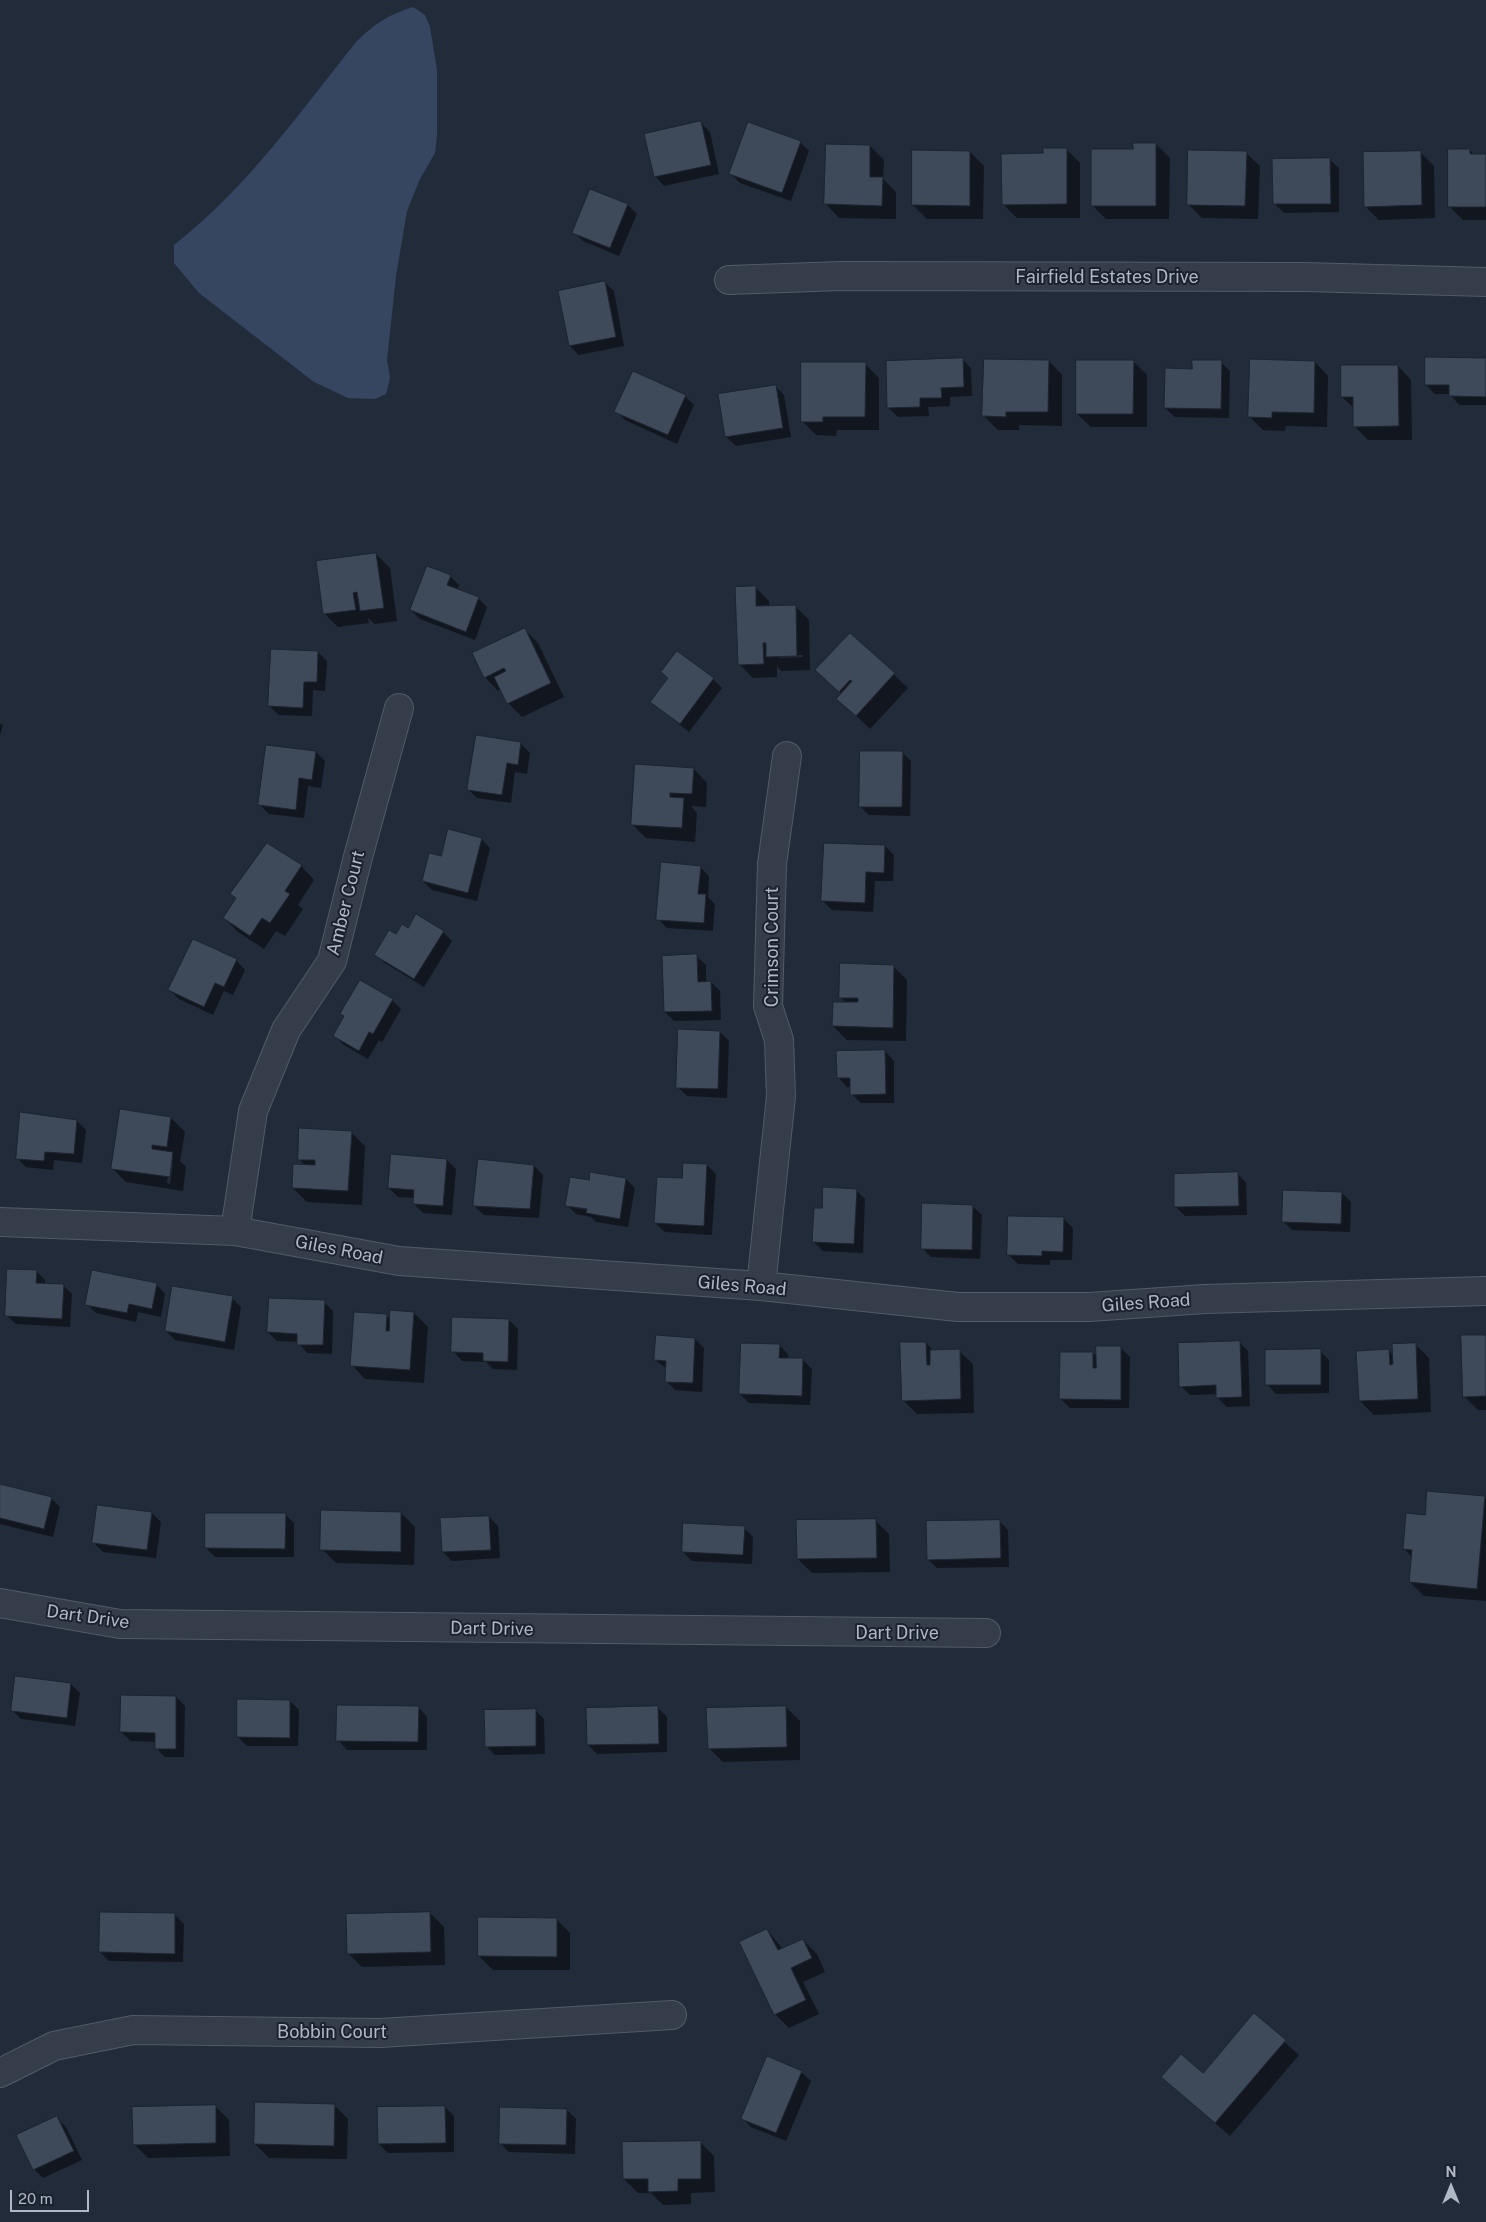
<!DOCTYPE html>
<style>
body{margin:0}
#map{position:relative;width:1486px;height:2222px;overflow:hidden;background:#222b3a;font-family:"Public Sans",sans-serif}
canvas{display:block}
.north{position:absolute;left:1426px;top:2162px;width:50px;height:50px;-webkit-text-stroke:4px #1b222f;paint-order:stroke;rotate:0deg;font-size:14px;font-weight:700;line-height:20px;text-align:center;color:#b0b8c6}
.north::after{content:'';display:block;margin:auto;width:18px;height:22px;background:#b0b8c6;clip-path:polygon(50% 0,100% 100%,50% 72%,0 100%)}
.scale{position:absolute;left:10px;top:2190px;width:79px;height:22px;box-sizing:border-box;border:2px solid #b0b8c6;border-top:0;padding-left:6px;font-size:15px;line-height:18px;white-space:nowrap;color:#b0b8c6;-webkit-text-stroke:4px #1b222f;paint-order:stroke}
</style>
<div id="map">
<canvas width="1486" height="2222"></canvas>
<div class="north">N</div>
<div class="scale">20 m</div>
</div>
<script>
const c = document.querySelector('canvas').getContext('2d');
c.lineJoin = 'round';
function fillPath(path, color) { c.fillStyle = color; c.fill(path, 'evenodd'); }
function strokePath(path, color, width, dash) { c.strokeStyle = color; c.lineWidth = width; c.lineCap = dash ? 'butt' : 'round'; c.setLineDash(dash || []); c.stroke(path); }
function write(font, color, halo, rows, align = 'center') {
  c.font = font + ' "Public Sans",sans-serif'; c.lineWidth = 4; c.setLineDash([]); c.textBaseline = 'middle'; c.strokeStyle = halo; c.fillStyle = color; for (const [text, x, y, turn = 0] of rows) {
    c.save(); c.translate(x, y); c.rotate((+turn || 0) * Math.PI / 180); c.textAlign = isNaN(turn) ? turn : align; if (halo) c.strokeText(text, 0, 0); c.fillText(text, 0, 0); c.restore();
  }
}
fillPath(new Path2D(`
 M 413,7 L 425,15 L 430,27 L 437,70 L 437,135 L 435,153 L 420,179 L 407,211 L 396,276 L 387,360 L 390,378 L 386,394 L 375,399 L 348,398 L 314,382 L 199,293 L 174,263 L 174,245 C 247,188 300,112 357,41 C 374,24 390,14 413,7 Z`), '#364661');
fillPath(new Path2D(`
 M 701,123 L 710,132 L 719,174 L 664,186 L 655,176 Z
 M 800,142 L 809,151 L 791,201 L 740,183 L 731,174 Z
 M 1156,144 L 1170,158 L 1169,219 L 1106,219 L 1092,205 L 1135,151 Z
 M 870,146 L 884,160 L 883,179 L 896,192 L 896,219 L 839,218 L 826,204 Z
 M 1066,149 L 1080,163 L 1080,218 L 1017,218 L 1003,204 L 1044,154 Z
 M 1470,150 L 1475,156 L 1486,156 L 1486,220 L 1463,220 L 1449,206 Z
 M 970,152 L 984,166 L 983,219 L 927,219 L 913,205 Z
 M 1420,152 L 1434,166 L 1435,218 L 1379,220 L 1365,206 Z
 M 1246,153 L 1260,166 L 1258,219 L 1202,218 L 1188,204 Z
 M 1329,159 L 1339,168 L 1339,212 L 1284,213 L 1275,204 Z
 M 591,190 L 628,205 L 637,214 L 619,256 L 583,241 L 574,232 Z
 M 604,282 L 614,291 L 624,346 L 579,355 L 570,346 Z
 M 962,359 L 971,368 L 972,396 L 950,397 L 950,406 L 928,407 L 929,416 L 898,417 L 889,408 Z
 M 1486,359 L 1486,405 L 1459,405 L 1450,394 L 1435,394 L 1426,385 Z
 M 1049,361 L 1062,375 L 1062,426 L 1019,425 L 1019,430 L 998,430 L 984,416 Z
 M 1133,361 L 1147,375 L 1147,427 L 1091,427 L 1077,414 Z
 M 1221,362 L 1230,371 L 1229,418 L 1175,417 L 1165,408 L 1193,370 Z
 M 1315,362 L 1328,376 L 1327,427 L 1286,426 L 1285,431 L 1263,430 L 1250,417 Z
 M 865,364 L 879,378 L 879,430 L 837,430 L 836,436 L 816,435 L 802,421 Z
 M 1398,366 L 1411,380 L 1412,440 L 1368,440 L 1354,426 L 1354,408 L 1342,397 Z
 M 775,386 L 784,395 L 791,437 L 736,446 L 726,437 Z
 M 685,396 L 694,405 L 677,444 L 625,420 L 616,411 Z
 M 376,554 L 390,568 L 397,621 L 375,624 L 368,618 L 369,623 L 338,627 L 324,613 Z
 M 450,576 L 459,585 L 457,590 L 478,598 L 487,607 L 475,640 L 420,619 L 411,610 Z
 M 755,587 L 769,601 L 769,607 L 795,606 L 809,620 L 810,670 L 781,671 L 777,666 L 777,677 L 753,678 L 739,664 ZM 803,655 L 803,657 L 779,658 L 777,656 Z
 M 524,629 L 538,643 L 564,697 L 522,717 L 508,703 L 501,689 L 498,691 L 485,677 Z
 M 850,634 L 908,688 L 870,729 L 838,698 L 842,694 L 831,684 Z
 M 318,652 L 327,661 L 325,691 L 313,690 L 312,716 L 279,715 L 269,706 Z
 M 713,679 L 722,688 L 689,732 L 652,702 Z
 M 0,723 L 3,726 L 0,735 Z
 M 477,737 L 521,744 L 530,753 L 527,774 L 515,772 L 511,803 L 477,798 L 468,789 Z
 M 316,752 L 325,761 L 321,788 L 308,786 L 304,818 L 269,814 L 260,805 Z
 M 902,752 L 911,761 L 910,816 L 869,815 L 860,806 Z
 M 694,769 L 707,783 L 706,807 L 691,806 L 697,813 L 695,842 L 646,838 L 632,824 Z
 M 481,839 L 490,848 L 477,901 L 432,890 L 423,881 L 442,858 Z
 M 885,846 L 894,855 L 893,881 L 875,881 L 873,912 L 832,910 L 823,901 Z
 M 301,866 L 314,880 L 298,905 L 303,909 L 285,936 L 276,931 L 264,949 L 238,932 L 224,918 L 237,899 L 232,894 Z
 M 700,867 L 709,876 L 708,897 L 715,904 L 713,931 L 667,928 L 658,919 Z
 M 408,929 L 443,932 L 452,941 L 424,987 L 385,963 L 376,954 L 397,936 Z
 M 696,956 L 706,965 L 706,983 L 711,982 L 720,991 L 721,1020 L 674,1021 L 665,1012 Z
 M 236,960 L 245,970 L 233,995 L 224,991 L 213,1015 L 179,999 L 170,990 Z
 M 893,966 L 907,980 L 906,1041 L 847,1040 L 833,1026 L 846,1003 L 840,997 Z
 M 392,1000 L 401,1009 L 382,1042 L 379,1040 L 368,1059 L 344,1045 L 335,1036 Z
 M 720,1032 L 729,1041 L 727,1098 L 687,1096 L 678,1087 Z
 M 885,1051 L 894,1061 L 894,1103 L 861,1103 L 852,1094 L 852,1087 L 847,1087 L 838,1077 Z
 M 171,1118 L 185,1132 L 180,1161 L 186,1167 L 183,1191 L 126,1182 L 112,1168 ZM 170,1163 L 173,1163 L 170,1184 L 167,1183 Z
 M 77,1121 L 86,1130 L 82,1163 L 54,1160 L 53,1170 L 26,1167 L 17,1158 Z
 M 351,1132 L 365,1146 L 362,1205 L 307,1202 L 293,1188 L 306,1166 L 299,1159 Z
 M 447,1160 L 456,1169 L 452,1215 L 423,1213 L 414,1204 L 415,1198 L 398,1197 L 389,1188 Z
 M 479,1161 L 534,1166 L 543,1175 L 539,1218 L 484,1215 L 474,1206 Z
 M 707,1165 L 716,1174 L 712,1235 L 665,1232 L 655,1223 L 683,1180 Z
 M 1237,1173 L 1246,1183 L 1247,1215 L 1185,1216 L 1176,1207 Z
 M 626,1179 L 635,1188 L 628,1227 L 596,1222 L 591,1217 L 576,1214 L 567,1205 L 590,1181 ZM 575,1206 L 593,1209 L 593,1211 L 575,1208 Z
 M 856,1190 L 865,1199 L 863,1253 L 823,1251 L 814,1242 Z
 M 1342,1193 L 1351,1202 L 1350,1232 L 1292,1230 L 1283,1221 Z
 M 972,1206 L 982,1215 L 980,1259 L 931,1257 L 922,1248 Z
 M 1064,1219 L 1073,1228 L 1072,1260 L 1050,1260 L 1050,1265 L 1018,1264 L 1009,1255 Z
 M 36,1271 L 45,1280 L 45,1285 L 63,1285 L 72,1294 L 70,1327 L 16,1324 L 6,1315 Z
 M 156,1284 L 165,1294 L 161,1317 L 138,1312 L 136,1322 L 96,1313 L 87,1304 Z
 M 232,1298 L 241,1307 L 234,1350 L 175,1340 L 166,1331 Z
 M 324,1302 L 333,1311 L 332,1354 L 307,1353 L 298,1342 L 277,1341 L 268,1332 Z
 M 414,1313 L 428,1327 L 424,1383 L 365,1379 L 352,1365 L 386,1315 L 391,1320 Z
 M 509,1320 L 518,1329 L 517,1370 L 493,1369 L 486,1362 L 462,1361 L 453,1351 Z
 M 1486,1336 L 1486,1410 L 1478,1410 L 1464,1396 Z
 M 695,1339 L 704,1348 L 702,1392 L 675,1390 L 666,1381 L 667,1369 L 655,1360 Z
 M 1239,1342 L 1248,1351 L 1250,1406 L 1227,1407 L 1218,1398 L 1218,1394 L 1190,1395 L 1181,1386 Z
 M 926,1343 L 934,1351 L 959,1351 L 973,1364 L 974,1413 L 917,1414 L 903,1400 Z
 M 1415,1344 L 1429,1358 L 1431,1412 L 1374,1415 L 1360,1401 L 1389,1351 L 1394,1356 Z
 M 779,1345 L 788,1354 L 788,1359 L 803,1360 L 812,1369 L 810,1405 L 749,1403 L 740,1394 Z
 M 1121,1348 L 1130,1357 L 1129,1408 L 1070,1408 L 1061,1399 L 1093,1353 L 1098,1358 Z
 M 1320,1351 L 1329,1360 L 1329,1393 L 1276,1394 L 1267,1384 Z
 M 0,1485 L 51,1498 L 60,1507 L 53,1537 L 0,1524 Z
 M 1484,1497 L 1486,1499 L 1486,1601 L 1424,1596 L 1410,1582 L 1412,1557 L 1404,1549 Z
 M 152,1513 L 161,1522 L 156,1558 L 103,1552 L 94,1543 Z
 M 401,1513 L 415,1527 L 414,1565 L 336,1563 L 322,1549 Z
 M 285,1514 L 294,1523 L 294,1557 L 215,1557 L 206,1548 Z
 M 489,1517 L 498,1526 L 500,1558 L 452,1561 L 443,1552 Z
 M 875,1520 L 889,1534 L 890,1572 L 812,1573 L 798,1559 Z
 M 999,1521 L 1008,1530 L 1009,1567 L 937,1568 L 928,1559 Z
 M 744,1528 L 753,1537 L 752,1564 L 692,1561 L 683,1552 Z
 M 71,1684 L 80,1693 L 75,1726 L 21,1719 L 12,1710 Z
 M 176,1697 L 185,1706 L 184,1757 L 165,1757 L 156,1748 L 156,1742 L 131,1741 L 121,1732 Z
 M 290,1701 L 299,1710 L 298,1746 L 247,1746 L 238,1737 Z
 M 418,1707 L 427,1717 L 427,1750 L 347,1750 L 338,1740 Z
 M 786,1707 L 800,1721 L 800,1760 L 723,1762 L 709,1748 Z
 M 658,1708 L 667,1717 L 667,1752 L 597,1754 L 588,1745 Z
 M 535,1710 L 544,1719 L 545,1754 L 495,1755 L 486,1746 Z
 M 430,1913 L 444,1927 L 445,1965 L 362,1967 L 348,1953 Z
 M 175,1915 L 184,1924 L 183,1962 L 109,1961 L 100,1952 Z
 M 556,1919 L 570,1933 L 570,1970 L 493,1970 L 479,1956 Z
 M 767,1930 L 783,1949 L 803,1940 L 817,1954 L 825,1972 L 803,1982 L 819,2014 L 789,2028 L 775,2014 Z
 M 1254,2015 L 1299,2055 L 1230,2136 L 1162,2077 L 1204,2074 Z
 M 801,2072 L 811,2081 L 786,2141 L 751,2127 L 742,2118 Z
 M 334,2105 L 348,2119 L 347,2159 L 269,2158 L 255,2144 Z
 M 215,2106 L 229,2120 L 230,2156 L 148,2158 L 134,2144 Z
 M 445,2107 L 454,2116 L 454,2152 L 388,2153 L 379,2144 Z
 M 567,2110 L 576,2119 L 575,2154 L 509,2152 L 500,2143 Z
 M 57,2118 L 66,2127 L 82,2160 L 43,2178 L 34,2169 Z
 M 700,2142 L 714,2156 L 715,2192 L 691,2193 L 691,2204 L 663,2205 L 651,2193 L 638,2193 L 624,2179 Z`), '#0007');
const building = new Path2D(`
 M 701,121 L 711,165 L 654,177 L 644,134 Z
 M 748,122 L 801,141 L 782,193 L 729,174 Z
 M 1133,143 L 1156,143 L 1156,206 L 1091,206 L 1091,149 L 1133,149 Z
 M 826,144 L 870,145 L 870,177 L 883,177 L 882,206 L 824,204 Z
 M 1043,148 L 1067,148 L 1067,204 L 1002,205 L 1001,154 L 1043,153 Z
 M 1448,149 L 1470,149 L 1470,154 L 1486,154 L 1486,207 L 1448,207 Z
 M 912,150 L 970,151 L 970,206 L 912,205 Z
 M 1188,150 L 1247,151 L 1245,206 L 1187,205 Z
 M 1421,151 L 1422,205 L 1364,207 L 1363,152 Z
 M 1330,158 L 1331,204 L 1273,204 L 1272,159 Z
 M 590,189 L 628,204 L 610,248 L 572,233 Z
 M 605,281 L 616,337 L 569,346 L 558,291 Z
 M 1425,357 L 1486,358 L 1486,397 L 1449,396 L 1449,385 L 1425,385 Z
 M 963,358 L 964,387 L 941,388 L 942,398 L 920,398 L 920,407 L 887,408 L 886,361 Z
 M 984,359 L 1049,360 L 1048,412 L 1006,412 L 1006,417 L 982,416 Z
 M 1250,359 L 1315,361 L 1314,413 L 1272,412 L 1272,418 L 1248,417 Z
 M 1076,360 L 1134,360 L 1133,414 L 1076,414 Z
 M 1192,360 L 1222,360 L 1221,409 L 1164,408 L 1165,368 L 1192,369 Z
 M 801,362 L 866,362 L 865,417 L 823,417 L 823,422 L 801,422 Z
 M 1341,365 L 1398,365 L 1399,426 L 1353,427 L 1353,397 L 1341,397 Z
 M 633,371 L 686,395 L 668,435 L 614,412 Z
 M 776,385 L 783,428 L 725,437 L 718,394 Z
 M 376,553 L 384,608 L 360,611 L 357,592 L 353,593 L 356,610 L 323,614 L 316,561 Z
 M 427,566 L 451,575 L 447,585 L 479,597 L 466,632 L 410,610 Z
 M 756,586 L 756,606 L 796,605 L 797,656 L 766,657 L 766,643 L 763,643 L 764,664 L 738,665 L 735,587 Z
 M 525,628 L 551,683 L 507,704 L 494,677 L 506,671 L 504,668 L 484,678 L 472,653 Z
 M 850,633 L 895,673 L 856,716 L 836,699 L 852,681 L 850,680 L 839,692 L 815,670 Z
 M 271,649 L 318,651 L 317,682 L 304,682 L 303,708 L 268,706 Z
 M 677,651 L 714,678 L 680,724 L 650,702 L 668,678 L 661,672 Z
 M 476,735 L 521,742 L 518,765 L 507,763 L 502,795 L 467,790 Z
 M 266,745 L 316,751 L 312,780 L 299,778 L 296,810 L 258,805 Z
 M 860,751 L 903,751 L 902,807 L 859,807 Z
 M 635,764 L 694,768 L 692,794 L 670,793 L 670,797 L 684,798 L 682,828 L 631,825 Z
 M 448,829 L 482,838 L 468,893 L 422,881 L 429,853 L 441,856 Z
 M 267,843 L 302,865 L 285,891 L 290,894 L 270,923 L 262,918 L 250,936 L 223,918 L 236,898 L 230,894 Z
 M 824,843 L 885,845 L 884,873 L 866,872 L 865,903 L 821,901 Z
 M 661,862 L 701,866 L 698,894 L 706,894 L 704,923 L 656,920 Z
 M 416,914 L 444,931 L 414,979 L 374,955 L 389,930 L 396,934 L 402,924 L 408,928 Z
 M 193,939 L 237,959 L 224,987 L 215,983 L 204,1007 L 168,990 Z
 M 697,954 L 698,982 L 711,981 L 712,1011 L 664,1012 L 662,956 Z
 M 840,963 L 894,965 L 893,1028 L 832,1026 L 833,1002 L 858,1002 L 858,998 L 839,998 Z
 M 360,980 L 393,999 L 373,1034 L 369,1032 L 359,1051 L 333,1036 L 344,1016 L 340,1014 Z
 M 678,1029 L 720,1031 L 718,1089 L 676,1088 Z
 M 885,1050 L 886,1094 L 850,1095 L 850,1078 L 837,1078 L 836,1051 Z
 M 120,1109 L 171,1117 L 167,1147 L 152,1145 L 152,1149 L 173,1152 L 170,1177 L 111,1169 Z
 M 20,1112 L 77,1120 L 74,1154 L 45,1152 L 44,1161 L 16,1159 Z
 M 299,1128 L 352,1131 L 348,1191 L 292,1188 L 293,1164 L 315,1165 L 315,1160 L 298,1160 Z
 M 391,1154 L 447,1159 L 443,1206 L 413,1204 L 414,1190 L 388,1188 Z
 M 478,1159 L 534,1165 L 530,1209 L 473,1206 Z
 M 683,1163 L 707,1164 L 704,1226 L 654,1223 L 657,1177 L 682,1178 Z
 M 590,1172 L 626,1178 L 620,1219 L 586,1213 L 587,1209 L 565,1206 L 570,1177 L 589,1180 Z
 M 1238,1172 L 1239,1206 L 1174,1207 L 1174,1174 Z
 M 823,1187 L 857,1189 L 854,1244 L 812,1242 L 814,1208 L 822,1208 Z
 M 1283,1190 L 1342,1192 L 1341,1224 L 1282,1222 Z
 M 922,1203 L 973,1205 L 972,1250 L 921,1249 Z
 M 1008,1216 L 1064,1217 L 1063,1252 L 1042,1251 L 1042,1256 L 1007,1255 Z
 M 7,1269 L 37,1270 L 36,1283 L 64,1284 L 62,1319 L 5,1316 Z
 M 92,1270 L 157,1283 L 152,1309 L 129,1304 L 127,1313 L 85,1305 Z
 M 172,1286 L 233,1296 L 225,1342 L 165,1331 Z
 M 269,1298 L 325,1300 L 323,1345 L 297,1345 L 297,1334 L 267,1332 Z
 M 390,1310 L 414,1312 L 410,1370 L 350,1366 L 354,1312 L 387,1314 L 386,1331 L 389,1331 Z
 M 452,1317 L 509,1319 L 508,1362 L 483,1361 L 483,1353 L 451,1352 Z
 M 656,1335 L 695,1338 L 693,1383 L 665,1382 L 666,1361 L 654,1360 Z
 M 1461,1335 L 1486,1335 L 1486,1396 L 1463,1397 Z
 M 1240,1341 L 1242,1397 L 1216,1398 L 1216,1385 L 1179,1387 L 1178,1343 Z
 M 900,1342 L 926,1342 L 927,1365 L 930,1365 L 930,1350 L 960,1349 L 961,1399 L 902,1401 Z
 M 741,1343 L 780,1344 L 779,1358 L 803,1358 L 802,1396 L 739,1394 Z
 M 1416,1343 L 1418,1399 L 1359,1401 L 1356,1351 L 1389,1349 L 1390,1365 L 1393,1364 L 1392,1344 Z
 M 1096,1346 L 1121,1346 L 1121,1400 L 1059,1399 L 1060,1352 L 1093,1352 L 1093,1368 L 1096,1368 Z
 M 1321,1349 L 1321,1385 L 1265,1385 L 1265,1350 Z
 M 0,1484 L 52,1497 L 44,1529 L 0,1518 Z
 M 1427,1491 L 1485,1496 L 1477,1589 L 1409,1582 L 1412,1550 L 1403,1549 L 1406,1513 L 1425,1515 Z
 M 97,1505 L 152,1512 L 147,1550 L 92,1543 Z
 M 321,1510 L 401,1512 L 401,1552 L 320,1550 Z
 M 205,1513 L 286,1513 L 285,1549 L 205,1548 Z
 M 489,1516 L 491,1550 L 442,1552 L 440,1518 Z
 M 876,1519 L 877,1558 L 797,1559 L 796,1520 Z
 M 1000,1520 L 1001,1558 L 927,1560 L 926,1521 Z
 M 683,1523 L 745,1526 L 743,1555 L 682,1552 Z
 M 15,1676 L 71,1683 L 67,1718 L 11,1711 Z
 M 121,1695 L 176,1696 L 176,1749 L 155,1749 L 155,1733 L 120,1732 Z
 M 237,1699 L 290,1700 L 290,1738 L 237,1737 Z
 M 337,1705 L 419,1706 L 418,1742 L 336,1741 Z
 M 658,1706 L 659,1744 L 587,1745 L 586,1708 Z
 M 786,1706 L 787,1747 L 708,1749 L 706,1708 Z
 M 536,1709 L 536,1746 L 485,1747 L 484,1710 Z
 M 100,1912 L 175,1913 L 175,1954 L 99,1952 Z
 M 430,1912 L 431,1952 L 347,1954 L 346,1914 Z
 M 478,1917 L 557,1918 L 557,1957 L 478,1956 Z
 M 767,1929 L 778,1950 L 803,1939 L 812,1958 L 791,1968 L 806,2000 L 774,2015 L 739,1942 Z
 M 1254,2013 L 1286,2040 L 1215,2123 L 1161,2077 L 1181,2054 L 1203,2073 Z
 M 767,2056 L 802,2071 L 776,2133 L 741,2119 Z
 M 255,2102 L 335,2104 L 334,2146 L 254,2144 Z
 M 216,2105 L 216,2143 L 133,2145 L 132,2107 Z
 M 445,2106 L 446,2143 L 378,2144 L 377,2107 Z
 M 500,2107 L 567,2109 L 566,2145 L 499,2144 Z
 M 57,2116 L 74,2151 L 33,2170 L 16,2135 Z
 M 701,2141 L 701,2179 L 678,2179 L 678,2191 L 648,2192 L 648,2179 L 623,2179 L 622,2142 Z`);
fillPath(building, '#3e4959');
strokePath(building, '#1d2431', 1);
const minor = new Path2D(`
 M 729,280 L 841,276 L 1305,277 L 1486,282
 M 0,1222 L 235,1231 L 399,1261 L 761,1286 L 958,1307 L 1089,1307 L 1205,1299 L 1486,1291
 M 235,1231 L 253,1111 L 286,1030 L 332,961 L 358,857 L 399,708
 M 761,1286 L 781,1096 L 779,1040 L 768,1006 L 772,864 L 787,756
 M 0,1603 L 120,1624 L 986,1633
 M 0,2073 L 54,2046 L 133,2030 L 380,2033 L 672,2015`);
strokePath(minor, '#535b68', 30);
strokePath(minor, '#353d4a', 28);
write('18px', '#b0b8c6', '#1b222f', [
 ["Fairfield Estates Drive",1107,277],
 ["Amber Court",346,903,-76],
 ["Crimson Court",772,947,-90],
 ["Giles Road",339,1250,11],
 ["Giles Road",742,1286,5],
 ["Giles Road",1146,1303,-4],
 ["Dart Drive",88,1617,8],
 ["Dart Drive",492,1629,1],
 ["Dart Drive",897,1633],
 ["Bobbin Court",332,2032]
]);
</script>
